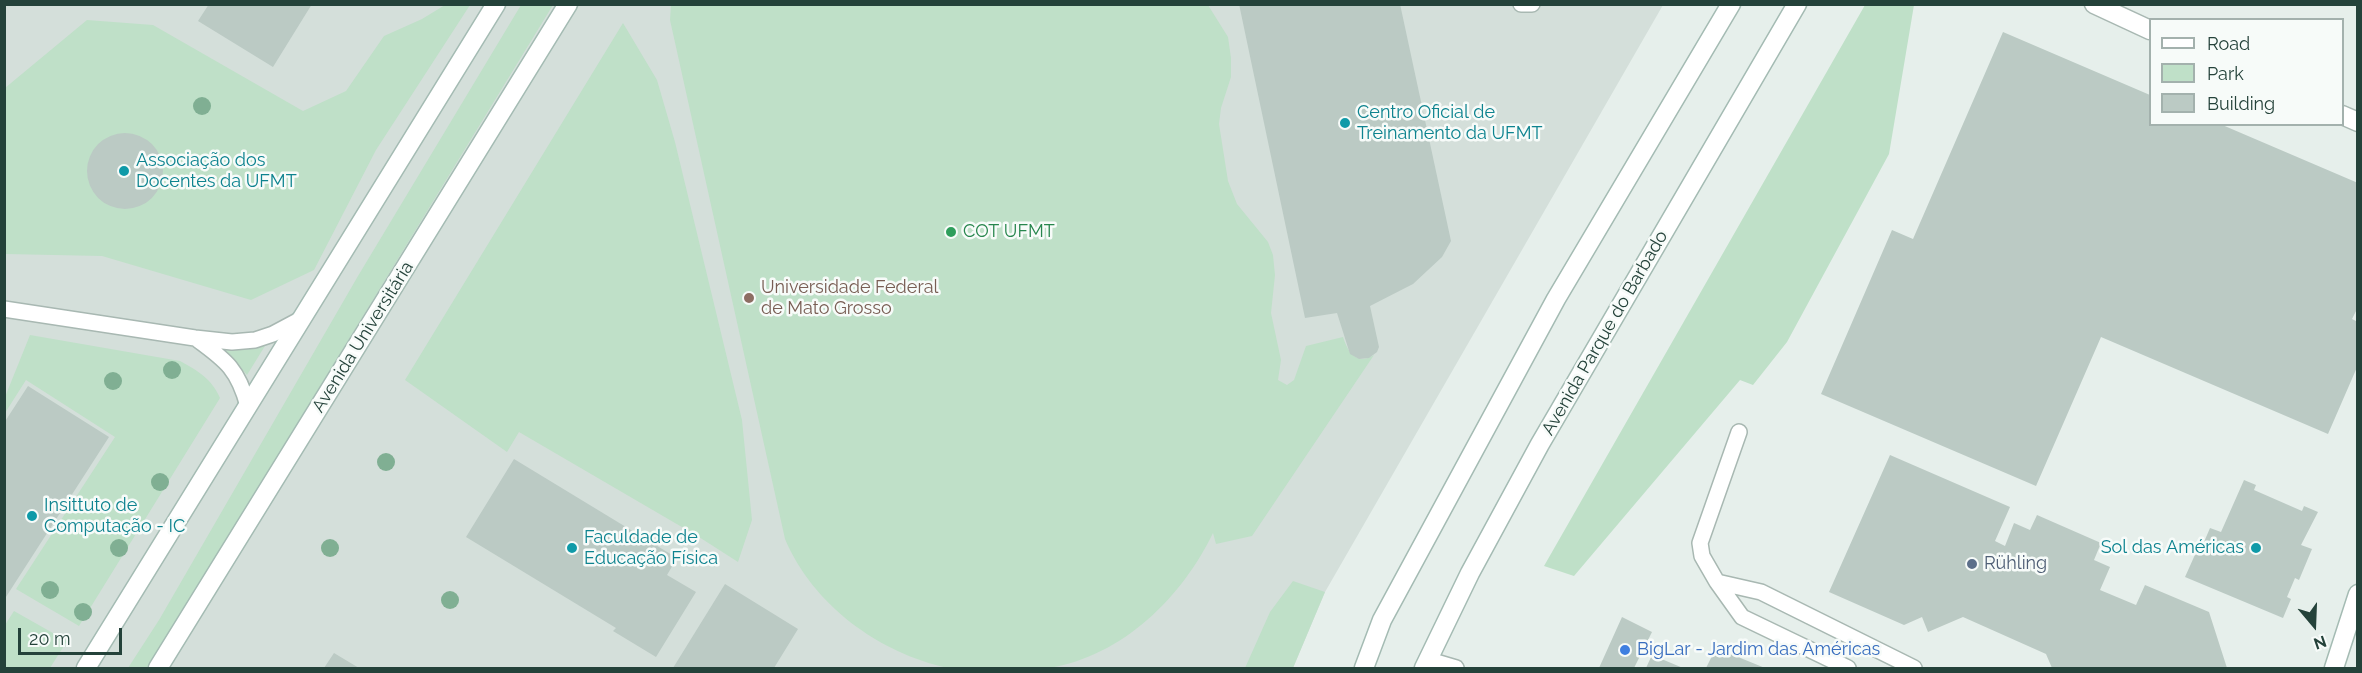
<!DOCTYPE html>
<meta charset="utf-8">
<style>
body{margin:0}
#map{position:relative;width:2362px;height:673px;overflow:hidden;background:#e6efeb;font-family:Raleway,sans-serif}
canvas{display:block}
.frame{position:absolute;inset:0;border:6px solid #24423a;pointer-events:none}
.legend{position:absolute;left:2149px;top:18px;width:195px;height:108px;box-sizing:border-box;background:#f7fbf9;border:2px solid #a3b1ad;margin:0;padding:8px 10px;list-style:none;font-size:18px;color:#24423a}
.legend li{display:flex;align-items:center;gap:12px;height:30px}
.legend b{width:30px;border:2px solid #a3b1ad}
.north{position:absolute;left:2284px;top:595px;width:60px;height:60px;-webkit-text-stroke:4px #f7fbf9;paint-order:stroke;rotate:161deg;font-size:16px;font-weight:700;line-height:24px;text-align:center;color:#24423a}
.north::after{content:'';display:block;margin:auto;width:21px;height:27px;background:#24423a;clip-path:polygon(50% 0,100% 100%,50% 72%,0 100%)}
.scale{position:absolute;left:18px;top:628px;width:104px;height:27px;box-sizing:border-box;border:3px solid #24423a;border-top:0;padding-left:8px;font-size:18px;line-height:21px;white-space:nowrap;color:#24423a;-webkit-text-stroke:4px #f7fbf9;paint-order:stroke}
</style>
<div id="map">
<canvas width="2362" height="673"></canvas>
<div class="frame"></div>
<ul class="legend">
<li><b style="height:8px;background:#fff"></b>Road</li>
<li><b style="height:16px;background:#bfe0c8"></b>Park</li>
<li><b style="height:16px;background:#bbcac4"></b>Building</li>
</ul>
<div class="north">N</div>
<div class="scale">20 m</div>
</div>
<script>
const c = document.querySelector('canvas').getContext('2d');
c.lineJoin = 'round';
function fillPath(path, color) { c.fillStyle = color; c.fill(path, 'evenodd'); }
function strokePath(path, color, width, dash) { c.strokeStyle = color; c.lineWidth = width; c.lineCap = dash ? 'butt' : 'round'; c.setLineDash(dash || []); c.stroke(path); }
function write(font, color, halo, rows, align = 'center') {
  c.font = font + ' Raleway,sans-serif'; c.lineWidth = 5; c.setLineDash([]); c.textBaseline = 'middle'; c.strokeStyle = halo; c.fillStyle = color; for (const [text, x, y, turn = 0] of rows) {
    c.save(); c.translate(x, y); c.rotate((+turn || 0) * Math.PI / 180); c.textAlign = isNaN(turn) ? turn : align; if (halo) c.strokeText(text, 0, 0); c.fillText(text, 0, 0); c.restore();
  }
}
fillPath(new Path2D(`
 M 4,5 L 1663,5 L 1325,592 L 1293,668 L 5,668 Z`), '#d4dfda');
fillPath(new Path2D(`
 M 445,5 L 470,5 L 376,150 L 314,270 L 251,300 L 102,256 L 5,254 L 5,88 L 87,20 L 153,25 L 303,111 L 346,91 L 384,36 L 422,19 Z
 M 521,5 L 553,5 L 148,668 L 128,668 L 159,620 L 358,276 Z
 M 671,5 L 1208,5 L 1228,37 L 1231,58 L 1231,77 L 1221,108 L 1219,124 L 1228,181 L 1237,204 L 1268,242 L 1273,255 L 1275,275 L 1271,313 L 1281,360 L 1278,380 L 1287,385 L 1294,380 L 1306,346 L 1343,337 C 1348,352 1356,366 1374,355 L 1252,536 L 1216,544 L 1213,533 C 1182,597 1123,656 1049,668 C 1039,670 1027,668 1017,668 C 994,668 971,668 948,668 C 879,653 813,605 785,539 L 670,20 Z
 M 1865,5 L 1914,5 L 1889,154 L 1787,342 L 1753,385 L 1740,380 L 1574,576 L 1544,566 Z
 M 623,23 L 657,80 L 675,142 L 742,420 L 752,520 L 738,562 L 699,537 L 519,432 L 507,452 L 405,380 Z
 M 30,335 L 180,361 C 197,370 212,379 220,398 L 79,626 L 16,589 L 115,437 L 26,380 L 5,413 L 5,397 Z
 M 268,341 L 247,375 L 230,356 L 218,348 Z
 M 1293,581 L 1325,592 L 1293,668 L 1245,668 L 1270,612 Z
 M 14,611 L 67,641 L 50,668 L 5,668 L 5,625 Z`), '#bfe0c8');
fillPath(new Path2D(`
 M 209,4 L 312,4 L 273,67 L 198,21 Z
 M 1239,4 L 1400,4 L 1451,241 L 1442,257 L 1413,284 L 1370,306 L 1379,347 L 1377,352 L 1369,358 L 1359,359 L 1350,354 L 1337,313 L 1305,318 Z
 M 2003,32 L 2150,95 L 2150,124 L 2220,124 L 2358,183 L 2358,307 L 2352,319 L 2358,322 L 2358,365 L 2328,434 L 2101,337 L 2036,486 L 1821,394 L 1892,230 L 1913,239 Z
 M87 171a38 38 0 1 1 76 0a38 38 0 1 1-76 0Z
 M 28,386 L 109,437 L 4,600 L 4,423 Z
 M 1890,455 L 2010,507 L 1995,541 L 2005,546 L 2014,523 L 2030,530 L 2037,515 L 2101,543 L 2094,560 L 2110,567 L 2100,590 L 2136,605 L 2145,585 L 2209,612 L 2227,668 L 2052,668 L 2046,654 L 1963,617 L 1928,632 L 1922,617 L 1904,625 L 1829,592 Z
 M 514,459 L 677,558 L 667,575 L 696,592 L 656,657 L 613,631 L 616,628 L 466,537 Z
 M 2244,480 L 2256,485 L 2254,490 L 2302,511 L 2304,506 L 2318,512 L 2301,545 L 2312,549 L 2299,580 L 2295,578 L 2287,597 L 2291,599 L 2283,618 L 2185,577 L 2198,548 L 2201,549 L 2210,528 L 2221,532 Z
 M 725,584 L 798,629 L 774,668 L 673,668 Z
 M 1622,617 L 1652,632 L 1634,668 L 1599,668 Z
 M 1716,648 L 1765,668 L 1706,668 Z
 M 334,653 L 359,668 L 324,668 Z
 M 1652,655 L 1683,668 L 1646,668 Z`), '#bbcac4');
const lane = new Path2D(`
 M 1521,4 L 1532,4
 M 4,309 L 195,338 L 232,342 L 255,340 L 273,334 L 303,318
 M 198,340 C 227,361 238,370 248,406
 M 1739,432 L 1700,543 L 1702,556 L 1717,582 L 1742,617 L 1848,668
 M 1717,582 L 1761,592 L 1914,668
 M 1429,660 L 1456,668`);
const street = new Path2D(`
 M 2094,4 L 2150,30
 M 2342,115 L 2358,122`);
const secondary = new Path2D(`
 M 86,668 L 496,4
 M 158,668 L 568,4
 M 1364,668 L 1382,620 L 1556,299 L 1731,4
 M 1424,668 L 1470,573 L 1540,444 L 1797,4
 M 2334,668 L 2358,594`);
strokePath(lane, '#a8b8b2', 18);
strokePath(street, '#a8b8b2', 21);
strokePath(secondary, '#a4bbb3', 21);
strokePath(lane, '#fff', 15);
strokePath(street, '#fff', 18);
strokePath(secondary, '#fff', 18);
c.fillStyle = '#80af93';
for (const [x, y] of [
 [202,106],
 [172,370],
 [113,381],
 [386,462],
 [160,482],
 [119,548],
 [330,548],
 [50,590],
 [450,600],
 [83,612]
]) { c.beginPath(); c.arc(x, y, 9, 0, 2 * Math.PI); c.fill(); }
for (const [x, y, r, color] of [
 [1345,123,6,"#0f9aa8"],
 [124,171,6,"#0f9aa8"],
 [951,232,6,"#2e9e5b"],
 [749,298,6,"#8d6e63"],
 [32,516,6,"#0f9aa8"],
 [572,548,6,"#0f9aa8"],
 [2256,548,6,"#0f9aa8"],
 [1972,564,6,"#5c6f8a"],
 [1625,650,6,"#3f7fe0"]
]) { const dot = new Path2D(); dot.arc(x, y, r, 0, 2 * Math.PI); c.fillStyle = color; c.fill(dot); strokePath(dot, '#f7fbf9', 2); }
write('18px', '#0d838f', '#f7fbf9', [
 ["Centro Oficial de",1357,113],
 ["Treinamento da UFMT",1357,134],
 ["Associação dos",136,161],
 ["Docentes da UFMT",136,182],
 ["Insittuto de",44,506],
 ["Computação - IC",44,527],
 ["Faculdade de",584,538],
 ["Educação Física",584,559],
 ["Sol das Américas",2244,548,"right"]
], 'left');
write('18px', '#27864d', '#f7fbf9', [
 ["COT UFMT",963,232]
], 'left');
write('18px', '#785e54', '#f7fbf9', [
 ["Universidade Federal",761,288],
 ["de Mato Grosso",761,309]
], 'left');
write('18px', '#24423a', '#f7fbf9', [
 ["Avenida Parque do Barbado",1605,333,-60],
 ["Avenida Universitária",363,337,-58]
]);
write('18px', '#4e5e75', '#f7fbf9', [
 ["Rühling",1984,564]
], 'left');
write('18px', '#366cbe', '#f7fbf9', [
 ["BigLar - Jardim das Américas",1637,650]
], 'left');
</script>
